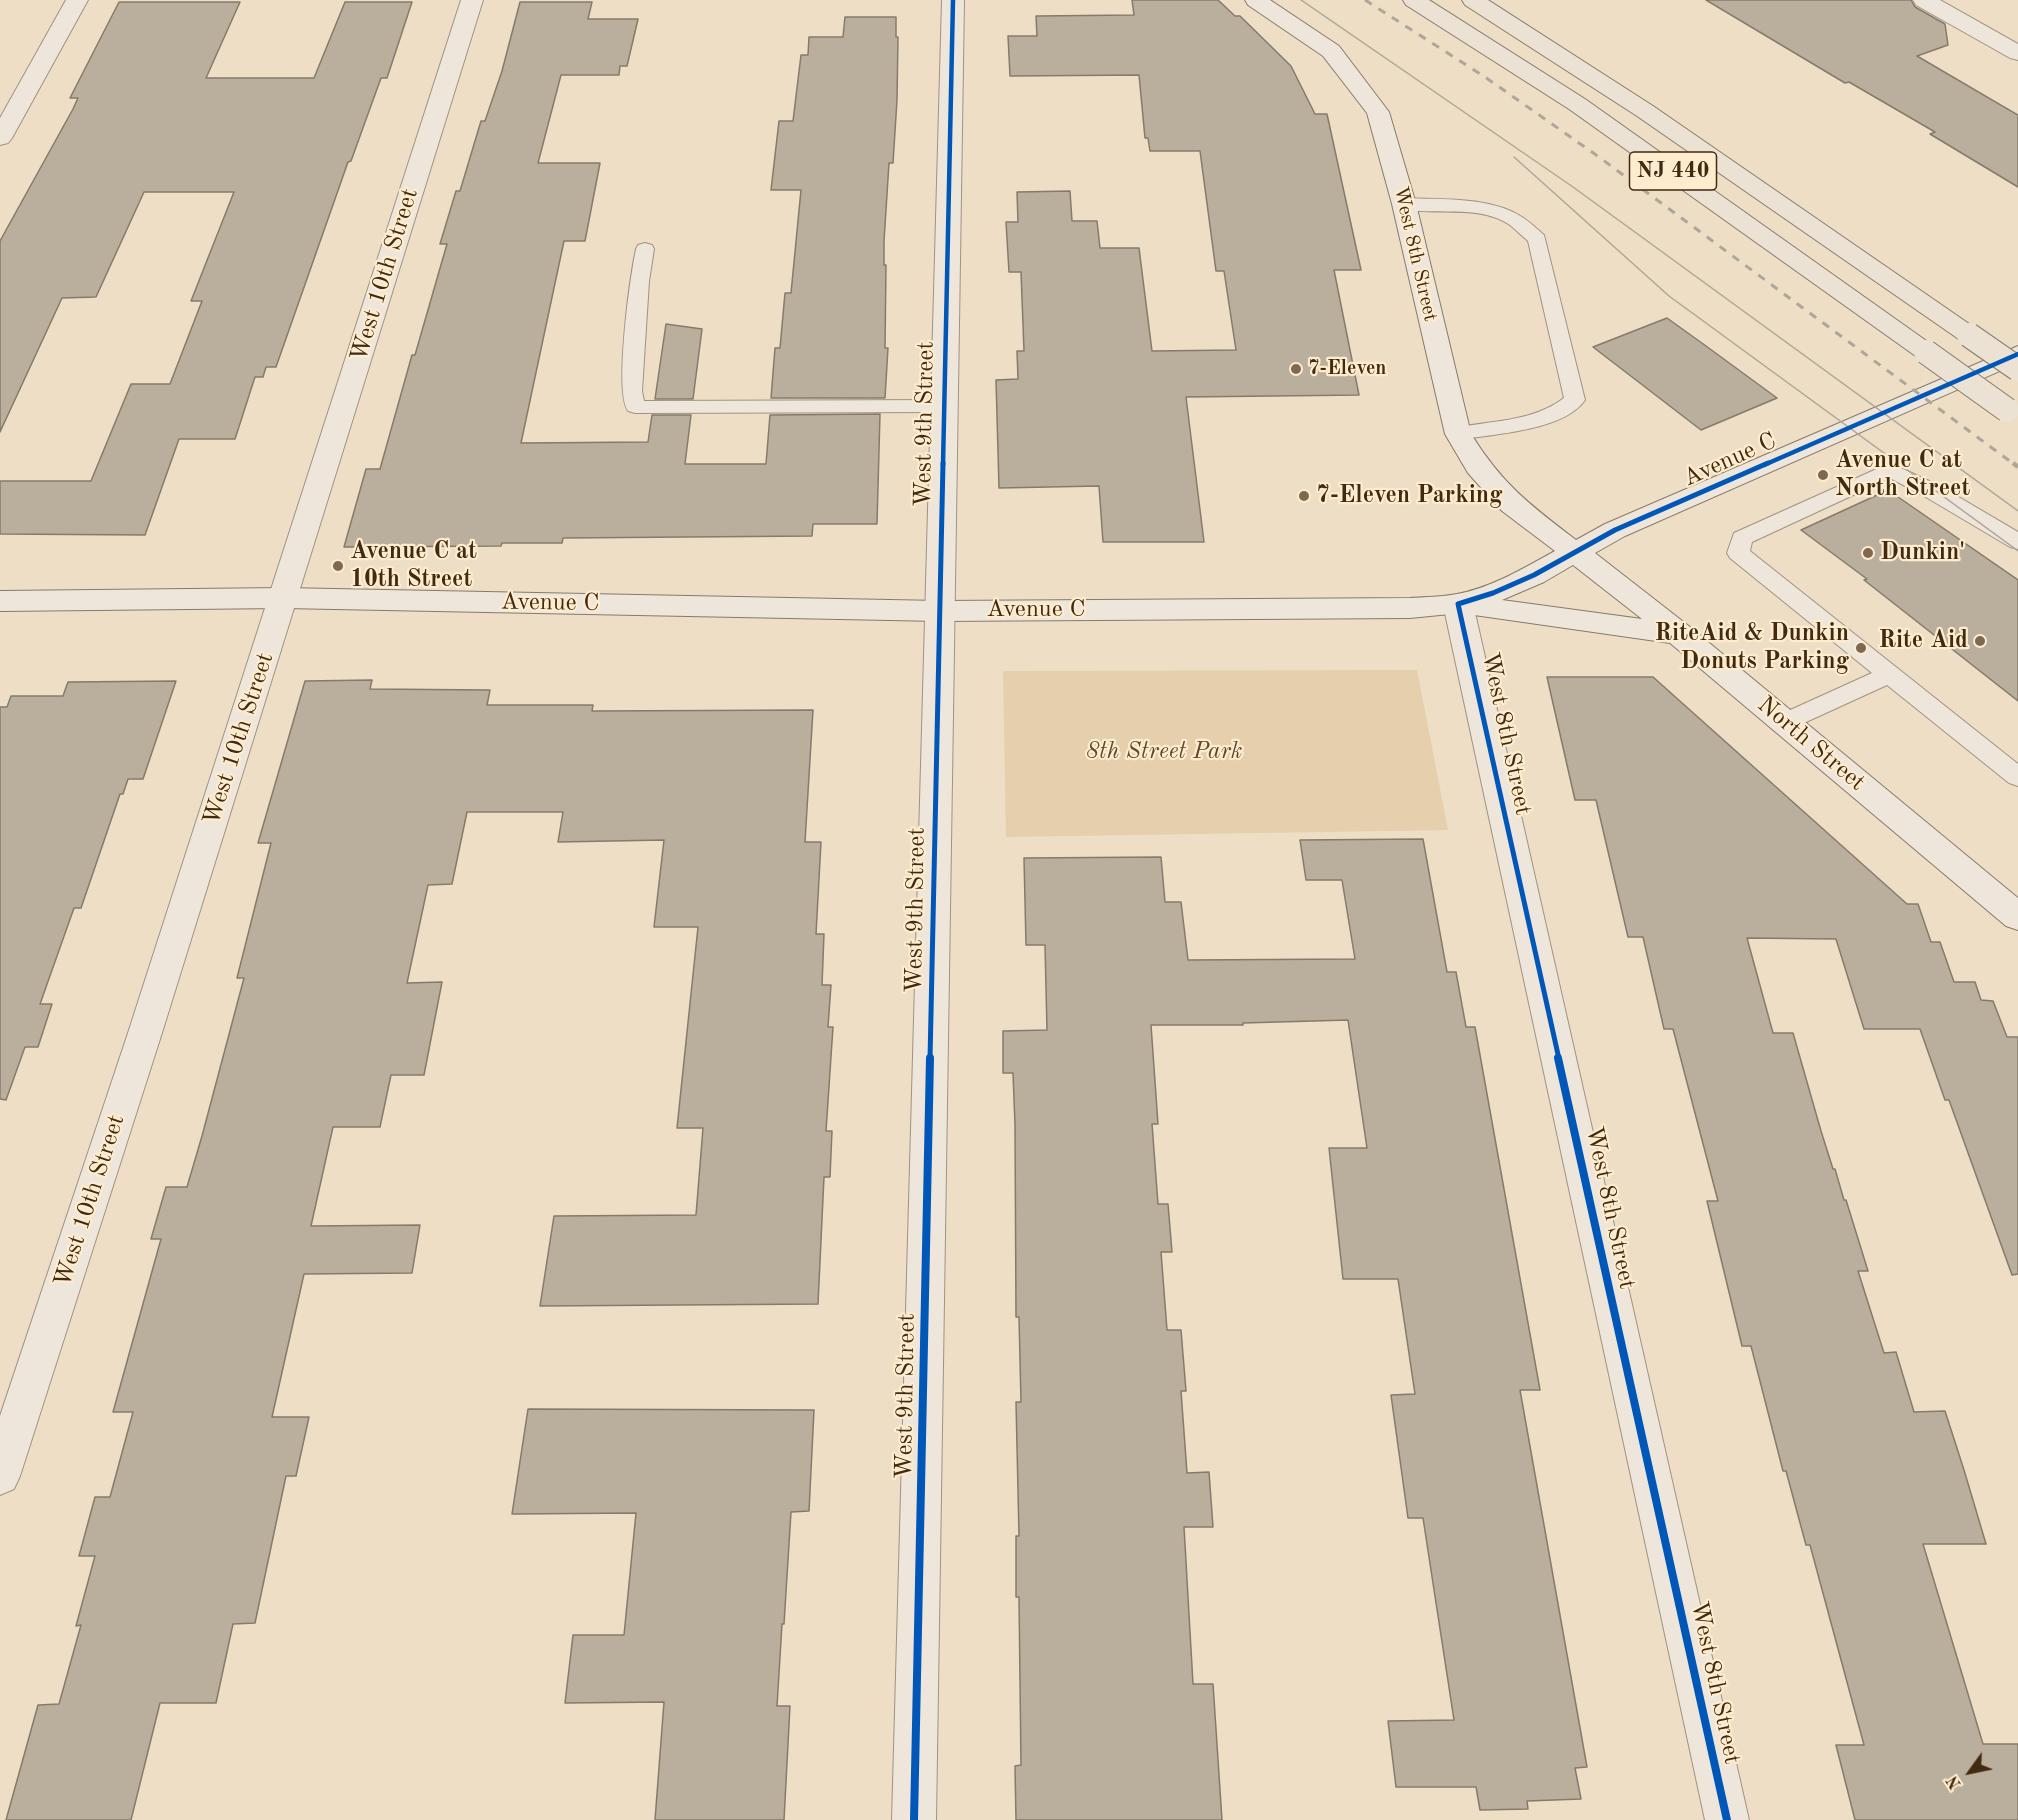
<!DOCTYPE html>
<style>
body{margin:0}
#map{position:relative;width:2018px;height:1820px;overflow:hidden;background:#eddec5;font-family:"Old Standard TT",serif}
canvas{display:block}
.north{position:absolute;left:1940px;top:1742px;width:60px;height:60px;-webkit-text-stroke:4px #feecce;paint-order:stroke;rotate:237deg;font-size:16px;font-weight:700;line-height:24px;text-align:center;color:#422a11}
.north::after{content:'';display:block;margin:auto;width:21px;height:27px;background:#422a11;clip-path:polygon(50% 0,100% 100%,50% 72%,0 100%)}
</style>
<div id="map">
<canvas width="2018" height="1820"></canvas>
<div class="north">N</div>
</div>
<script>
const c = document.querySelector('canvas').getContext('2d');
c.lineJoin = 'round';
function fillPath(path, color) { c.fillStyle = color; c.fill(path, 'evenodd'); }
function strokePath(path, color, width, dash) { c.strokeStyle = color; c.lineWidth = width; c.lineCap = dash ? 'butt' : 'round'; c.setLineDash(dash || []); c.stroke(path); }
function write(font, color, halo, rows, align = 'center') {
  c.font = font + ' "Old Standard TT",serif'; c.lineWidth = 4.5; c.setLineDash([]); c.textBaseline = 'middle'; c.strokeStyle = halo; c.fillStyle = color; for (const [text, x, y, turn = 0] of rows) {
    c.save(); c.translate(x, y); c.rotate((+turn || 0) * Math.PI / 180); c.textAlign = isNaN(turn) ? turn : align; if (halo) c.strokeText(text, 0, 0); c.fillText(text, 0, 0); c.restore();
  }
}
fillPath(new Path2D(`
 M 1417,670 L 1448,830 L 1006,837 L 1003,671 Z`), '#e5cfac');
const building = new Path2D(`
 M 1132,0 L 1218,0 L 1235,16 L 1240,16 L 1291,66 L 1315,114 L 1327,114 L 1361,270 L 1334,270 L 1359,395 L 1186,397 L 1204,542 L 1103,542 L 1099,486 L 999,488 L 996,380 L 1018,379 L 1017,351 L 1024,351 L 1021,272 L 1009,272 L 1006,222 L 1018,222 L 1017,192 L 1070,191 L 1072,221 L 1097,221 L 1100,248 L 1139,248 L 1152,351 L 1236,350 L 1224,271 L 1216,271 L 1200,151 L 1150,151 L 1148,138 L 1145,138 L 1139,75 L 1010,76 L 1008,36 L 1037,36 L 1036,16 L 1134,15 Z
 M 1706,0 L 1911,0 L 1915,7 L 1945,24 L 1948,45 L 1917,56 L 2018,115 L 2018,187 L 1930,134 L 1935,132 L 1849,82 L 1845,83 Z
 M 119,2 L 240,2 L 206,78 L 314,78 L 345,2 L 412,2 L 387,78 L 381,78 L 351,161 L 348,162 L 276,367 L 266,367 L 263,377 L 255,377 L 235,439 L 179,439 L 145,535 L 0,534 L 0,481 L 91,481 L 131,384 L 170,384 L 202,301 L 191,301 L 234,192 L 144,192 L 96,297 L 62,298 L 0,432 L 0,241 L 73,109 L 78,98 L 70,98 Z
 M 520,2 L 592,2 L 588,19 L 638,19 L 627,66 L 620,66 L 619,75 L 561,75 L 538,163 L 600,163 L 585,241 L 564,241 L 521,443 L 648,442 L 652,415 L 691,415 L 685,464 L 766,464 L 770,415 L 880,414 L 877,524 L 813,524 L 812,536 L 563,538 L 562,543 L 502,543 L 501,546 L 344,547 L 366,469 L 380,469 L 412,355 L 415,355 L 447,244 L 440,244 L 456,191 L 460,191 L 481,121 L 485,121 L 502,71 Z
 M 845,17 L 896,17 L 896,37 L 898,37 L 897,100 L 893,163 L 889,163 L 884,241 L 884,265 L 886,265 L 885,348 L 888,348 L 885,398 L 771,398 L 775,348 L 780,348 L 785,293 L 791,293 L 801,190 L 771,190 L 779,121 L 793,121 L 801,55 L 808,55 L 809,37 L 843,37 Z
 M 1667,318 L 1706,346 L 1777,398 L 1701,430 L 1593,347 Z
 M 666,324 L 702,329 L 693,399 L 655,399 Z
 M 1888,490 L 2018,580 L 2018,701 L 1864,580 L 1867,579 L 1801,530 Z
 M 1547,677 L 1653,677 L 1907,904 L 1918,904 L 1931,942 L 1940,942 L 1954,982 L 1975,982 L 1981,1000 L 1993,1001 L 2007,1037 L 2018,1037 L 2018,1274 L 2012,1275 L 1949,1100 L 1945,1100 L 1920,1029 L 1864,1029 L 1836,939 L 1747,938 L 1773,1033 L 1793,1033 L 1821,1131 L 1833,1169 L 1835,1169 L 1844,1200 L 1846,1200 L 1868,1271 L 1858,1271 L 1884,1353 L 1896,1352 L 1914,1412 L 1945,1411 L 1964,1470 L 1986,1544 L 1923,1544 L 1983,1744 L 2018,1744 L 2018,1820 L 1855,1820 L 1836,1745 L 1864,1745 L 1810,1545 L 1806,1545 L 1786,1471 L 1783,1471 L 1751,1346 L 1742,1346 L 1707,1201 L 1718,1201 L 1673,1029 L 1664,1029 L 1643,937 L 1628,937 L 1596,800 L 1575,800 Z
 M 372,680 L 370,689 L 490,690 L 487,705 L 593,705 L 592,711 L 813,710 L 805,842 L 821,842 L 816,934 L 824,934 L 822,985 L 831,985 L 828,1027 L 833,1027 L 826,1131 L 832,1131 L 830,1177 L 824,1177 L 818,1304 L 540,1306 L 554,1216 L 696,1215 L 703,1128 L 677,1128 L 698,927 L 654,927 L 664,840 L 558,842 L 563,812 L 467,812 L 452,884 L 428,885 L 407,983 L 442,982 L 424,1075 L 391,1075 L 380,1127 L 333,1127 L 311,1226 L 420,1225 L 412,1273 L 304,1274 L 272,1417 L 309,1417 L 296,1476 L 286,1476 L 255,1623 L 233,1624 L 216,1703 L 160,1703 L 131,1820 L 6,1820 L 38,1705 L 59,1704 L 81,1625 L 76,1626 L 95,1556 L 79,1556 L 95,1497 L 110,1497 L 133,1412 L 113,1412 L 161,1239 L 151,1239 L 166,1187 L 187,1187 L 202,1136 L 244,978 L 237,978 L 271,843 L 258,843 L 305,681 Z
 M 176,681 L 143,779 L 128,779 L 123,794 L 120,794 L 81,908 L 74,908 L 40,1004 L 52,1004 L 38,1047 L 25,1047 L 6,1100 L 0,1099 L 0,707 L 7,707 L 11,696 L 63,696 L 68,682 Z
 M 1423,839 L 1447,972 L 1456,972 L 1466,1027 L 1475,1027 L 1540,1390 L 1520,1390 L 1587,1767 L 1575,1768 L 1581,1799 L 1527,1801 L 1528,1809 L 1480,1810 L 1476,1787 L 1396,1787 L 1388,1721 L 1454,1720 L 1423,1518 L 1408,1518 L 1391,1395 L 1415,1394 L 1398,1279 L 1343,1279 L 1329,1148 L 1367,1148 L 1348,1020 L 1243,1023 L 1243,1025 L 1151,1025 L 1158,1124 L 1152,1124 L 1158,1204 L 1168,1204 L 1172,1252 L 1161,1252 L 1167,1330 L 1181,1330 L 1186,1391 L 1181,1391 L 1187,1473 L 1209,1472 L 1213,1527 L 1184,1527 L 1193,1684 L 1213,1684 L 1222,1820 L 1016,1820 L 1015,1766 L 1021,1765 L 1019,1597 L 1016,1597 L 1016,1536 L 1019,1536 L 1016,1402 L 1021,1402 L 1019,1317 L 1016,1317 L 1015,1125 L 1013,1073 L 1003,1073 L 1003,1031 L 1047,1030 L 1045,945 L 1026,945 L 1024,858 L 1161,857 L 1165,902 L 1181,902 L 1188,960 L 1355,959 L 1342,880 L 1306,880 L 1300,840 Z
 M 528,1409 L 814,1410 L 809,1511 L 791,1512 L 784,1624 L 782,1624 L 777,1706 L 790,1706 L 784,1820 L 655,1820 L 664,1702 L 565,1703 L 573,1635 L 624,1635 L 636,1513 L 512,1514 Z`);
fillPath(building, '#baae9c');
strokePath(building, '#867b6b', 1.5);
const service = new Path2D(`
 M 1404,198 C 1442,200 1489,196 1522,217 C 1530,222 1537,229 1544,235 L 1585,400 C 1564,431 1492,434 1458,440 L 1451,439 L 1448,434 L 1451,429 C 1489,420 1531,423 1564,398 L 1528,241 C 1522,236 1516,230 1510,225 C 1477,203 1434,217 1397,208 L 1395,204 L 1397,200 Z
 M 645,243 L 652,245 L 654,249 L 649,281 L 642,391 L 644,401 L 943,400 L 950,402 L 953,406 L 950,410 L 943,412 L 635,413 L 628,411 C 614,391 630,277 636,249 L 638,245 Z
 M 1890,463 L 1940,486 L 2018,532 L 2018,549 L 2010,547 L 1924,496 L 1890,478 L 1752,542 L 1750,551 L 2018,764 L 2018,786 L 2009,783 L 1887,685 L 1793,728 L 1785,730 L 1777,728 L 1773,722 L 1777,716 L 1872,673 L 1730,558 L 1727,553 L 1734,533 Z`);
const minor = new Path2D(`
 M 66,0 L 88,0 L 12,138 L 8,143 L 0,145 L 0,118 Z
 M 461,0 L 483,0 L 161,1036 L 20,1476 L 14,1489 L 0,1495 L 0,1416 L 127,1036 Z
 M 942,0 L 964,0 L 936,1820 L 892,1820 Z
 M 1458,594 L 1468,597 L 1473,604 L 1749,1820 L 1705,1820 L 1443,604 L 1448,597 Z`);
const tertiary = new Path2D(`
 M 1913,0 L 1940,0 L 2018,44 L 2018,60 L 2010,58 L 1916,5 Z`);
const secondary = new Path2D(`
 M 1245,0 L 1270,0 L 1339,46 L 1389,112 L 1416,204 L 1471,434 C 1502,484 1530,505 1576,540 L 1605,524 L 2018,346 L 2018,363 L 1625,536 L 1595,553 L 1690,627 L 2018,898 L 2018,930 L 2006,926 L 1670,643 L 1460,613 L 1410,618 L 940,621 L 284,608 L 0,611 L 0,591 L 284,588 L 940,601 L 1410,598 C 1425,597 1442,597 1457,594 C 1491,588 1524,568 1555,551 L 1502,511 L 1468,473 L 1445,434 L 1392,204 L 1367,113 L 1323,56 L 1248,5 ZM 1573,565 L 1642,619 L 1502,600 L 1544,582 Z`);
const motorway = new Path2D(`
 M 1403,0 L 1429,0 L 1585,99 L 1935,347 L 1939,352 L 1935,357 L 1926,360 L 1917,357 L 1569,109 L 1406,5 Z
 M 1462,0 L 1488,0 L 1653,106 L 1978,330 L 1982,335 L 1978,340 L 1969,343 L 1960,340 L 1637,116 L 1465,5 Z`);
strokePath(service, '#9f9382', 2);
strokePath(minor, '#9f9382', 2);
strokePath(tertiary, '#9f9382', 2);
strokePath(secondary, '#867b6b', 2);
strokePath(motorway, '#867b6b', 2);
fillPath(service, '#eee6da');
fillPath(minor, '#eee6da');
fillPath(tertiary, '#eee6da');
fillPath(secondary, '#eee6da');
fillPath(motorway, '#ebe2d4');
strokePath(new Path2D(`
 M 1301,0 L 1573,187 L 2018,511
 M 1514,157 L 1669,296 L 2018,551`), '#aea69a', 1.5);
strokePath(new Path2D(`
 M 1365,0 L 1485,77 L 1599,157 L 2015,465`), '#aea69a', 3, [8, 8]);
strokePath(new Path2D(`
 M 2013,463 L 2018,467`), '#aea69a', 4.5, [10, 10]);
const motorwayBridge = new Path2D(`
 M 1969,335 L 2018,369
 M 1926,352 L 2007,410`);
strokePath(motorwayBridge, '#867b6b', 26, []);
strokePath(motorwayBridge, '#ebe2d4', 24);
strokePath(new Path2D(`
 M 943,465 L 953,0
 M 1764,465 L 2018,354`), '#0057b8', 4.5);
strokePath(new Path2D(`
 M 930,1059 L 943,463
 M 1559,1059 L 1458,604 L 1493,593 L 1534,575 L 1615,530 L 1768,463`), '#0057b8', 5);
strokePath(new Path2D(`
 M 1558,1058 L 1727,1820
 M 914,1820 L 930,1058`), '#0057b8', 8);
for (const [x, y, r, color] of [
 [1296,369,6,"#7e6950"],
 [1823,475,6,"#7e6950"],
 [1304,496,6,"#7e6950"],
 [1868,553,6,"#7e6950"],
 [338,566,6,"#7e6950"],
 [1980,641,6,"#7e6950"],
 [1861,648,6,"#7e6950"]
]) { const dot = new Path2D(); dot.arc(x, y, r, 0, 2 * Math.PI); c.fillStyle = color; c.fill(dot); strokePath(dot, '#feecce', 2); }
write('20px', '#422a11', '#feecce', [
 ["West 8th Street",1415,254,77]
]);
write('bold 20px', '#422a11', '#feecce', [
 ["7-Eleven",1308,369]
], 'left');
for (const [x, y, w] of [
 [1673,171,87]
]) { const box = new Path2D(); box.roundRect(x - w / 2, y - 19, w, 38, 4.5); c.fillStyle = '#feecce'; c.fill(box); strokePath(box, '#422a11', 1.5); }
write('bold 22px', '#422a11', null, [
 ["NJ 440",1673,171]
]);
write('24px', '#422a11', '#feecce', [
 ["West 10th Street",385,275,-73],
 ["West 9th Street",925,424,-89],
 ["Avenue C",1730,460,-24],
 ["Avenue C",550,603,1],
 ["Avenue C",1036,610],
 ["West 8th Street",1506,734,78],
 ["West 10th Street",239,739,-72],
 ["North Street",1811,744,40],
 ["West 9th Street",916,910,-89],
 ["West 10th Street",90,1201,-72],
 ["West 8th Street",1610,1208,78],
 ["West 9th Street",906,1396,-89],
 ["West 8th Street",1715,1683,78]
]);
write('bold 24px', '#422a11', '#feecce', [
 ["Avenue C at",1835,461],
 ["North Street",1835,489],
 ["7-Eleven Parking",1316,496],
 ["Avenue C at",350,552],
 ["10th Street",350,580],
 ["Dunkin'",1880,553],
 ["RiteAid & Dunkin",1849,634,"right"],
 ["Donuts Parking",1849,662,"right"],
 ["Rite Aid",1968,641,"right"]
], 'left');
write('italic 24px', '#61492c', '#feecce', [
 ["8th Street Park",1164,752]
]);
</script>
